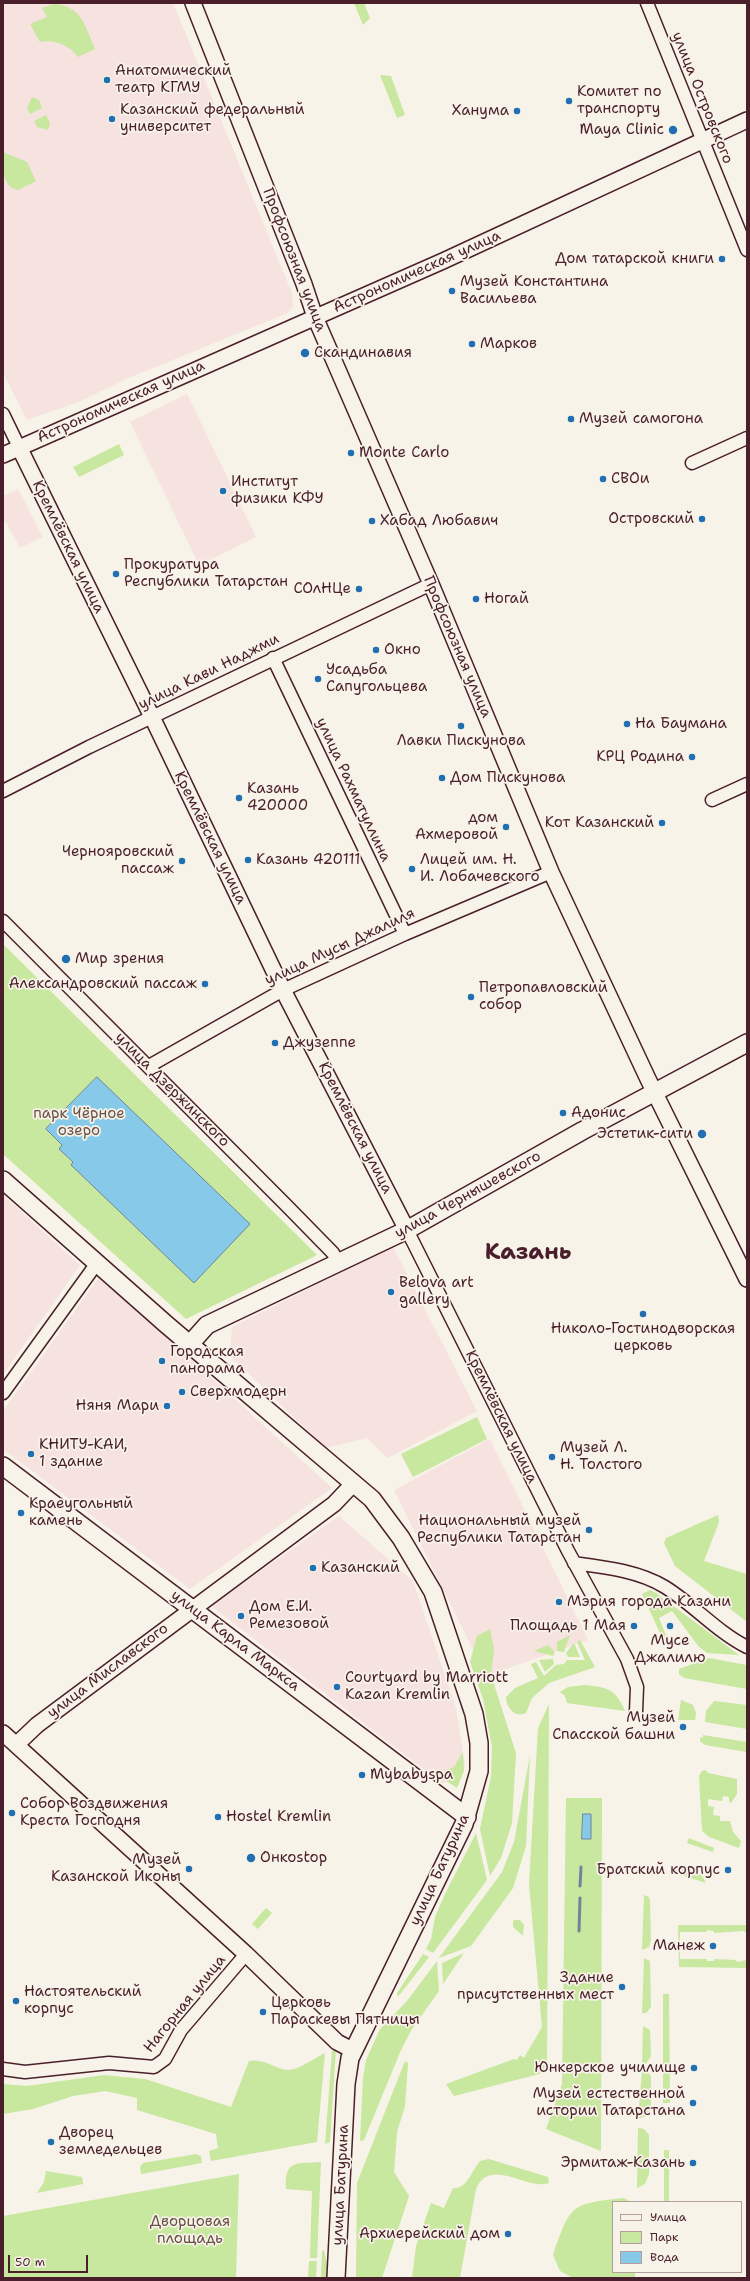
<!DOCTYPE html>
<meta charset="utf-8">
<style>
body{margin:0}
#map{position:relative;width:750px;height:2281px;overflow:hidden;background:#f7f3e8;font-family:"Shantell Sans",sans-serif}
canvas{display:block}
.frame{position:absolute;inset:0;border:4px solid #4a1f2b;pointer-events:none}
.legend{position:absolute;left:612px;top:2201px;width:130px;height:72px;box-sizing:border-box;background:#f7f3e8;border:1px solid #b29e9c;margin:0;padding:5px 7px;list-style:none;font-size:12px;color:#4a1f2b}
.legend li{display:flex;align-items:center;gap:8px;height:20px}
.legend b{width:20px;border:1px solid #b29e9c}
.scale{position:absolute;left:8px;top:2255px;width:80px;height:18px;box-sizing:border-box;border:2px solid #4a1f2b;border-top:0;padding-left:5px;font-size:12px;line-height:14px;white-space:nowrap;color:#4a1f2b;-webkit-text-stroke:3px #f7f3e8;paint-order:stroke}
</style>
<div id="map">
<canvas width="750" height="2281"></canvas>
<div class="frame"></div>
<ul class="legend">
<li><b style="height:5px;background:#f7f3e8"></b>Улица</li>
<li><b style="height:11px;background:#c8e79f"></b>Парк</li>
<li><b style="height:11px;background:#87c9e8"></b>Вода</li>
</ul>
<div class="scale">50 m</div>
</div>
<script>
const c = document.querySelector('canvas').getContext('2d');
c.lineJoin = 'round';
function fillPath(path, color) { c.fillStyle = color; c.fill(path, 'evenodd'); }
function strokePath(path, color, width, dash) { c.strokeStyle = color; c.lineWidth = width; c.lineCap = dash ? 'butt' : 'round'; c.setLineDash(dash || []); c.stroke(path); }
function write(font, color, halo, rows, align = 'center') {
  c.font = font + ' "Shantell Sans",sans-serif'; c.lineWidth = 3.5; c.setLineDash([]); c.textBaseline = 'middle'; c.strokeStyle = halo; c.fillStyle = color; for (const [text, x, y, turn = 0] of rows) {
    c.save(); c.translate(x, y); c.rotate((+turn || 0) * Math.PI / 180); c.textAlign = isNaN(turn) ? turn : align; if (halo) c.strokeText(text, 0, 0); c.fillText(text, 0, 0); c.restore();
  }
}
fillPath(new Path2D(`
 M 3,3 L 173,3 L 292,293 L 293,306 L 288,313 L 131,377 L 78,402 L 27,420 L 3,373 Z
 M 187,394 L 256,537 L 199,565 L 130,422 Z
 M 18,489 L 43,537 L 20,548 L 6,522 L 3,523 L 3,496 Z
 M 3,1195 L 80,1265 L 3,1375 Z
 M 393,1247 L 477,1411 L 388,1458 L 367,1438 L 326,1448 L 230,1356 L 232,1327 Z
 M 100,1276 L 332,1488 L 190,1589 L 3,1449 L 3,1411 Z
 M 490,1439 L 588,1640 L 486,1676 L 394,1490 Z
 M 339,1516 L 413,1581 L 456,1708 L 465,1767 L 443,1784 L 211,1606 Z`), '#f6e2df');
fillPath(new Path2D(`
 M 354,3 L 364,3 L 370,18 L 363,25 Z
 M 54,4 C 82,6 85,26 95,49 L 78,57 C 70,45 53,39 40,42 L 30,24 L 47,17 L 42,8 Z
 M 380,75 L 391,76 L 405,115 L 397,118 Z
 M 32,97 L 39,100 L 42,108 L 30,114 L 27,108 Z
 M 46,115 L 50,123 L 48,130 L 37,127 L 34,121 Z
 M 3,152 L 27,162 L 36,181 L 18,190 C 1,187 3,165 3,152 Z
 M 119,444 L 124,455 L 79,477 L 73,467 Z
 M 3,944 L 317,1255 L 186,1319 L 3,1154 Z
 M 477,1417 L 487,1439 L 413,1477 L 401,1454 Z
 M 718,1515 L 719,1522 L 704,1561 L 747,1574 L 747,1622 L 675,1566 L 664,1543 L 666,1538 Z
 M 650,1590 L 656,1593 L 739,1655 L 707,1653 L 699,1647 L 672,1611 L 659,1618 L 671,1648 L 666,1646 L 642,1594 Z
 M 490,1629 L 494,1649 L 491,1675 L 516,1753 L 512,1823 L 501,1858 L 490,1876 L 480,1829 L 491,1776 L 492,1747 L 483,1699 L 470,1662 L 477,1636 Z
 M 570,1635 L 564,1652 L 557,1651 L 557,1642 Z
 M 580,1640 L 595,1667 L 549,1683 L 532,1698 L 526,1713 C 515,1718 506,1708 506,1697 L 515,1688 L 538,1678 L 531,1664 L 536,1662 L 544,1676 L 556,1665 L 564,1664 L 567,1660 L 585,1660 L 577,1642 Z
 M 574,1643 L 580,1657 L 568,1657 L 566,1653 Z
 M 548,1645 L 555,1652 L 553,1656 L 534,1651 Z
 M 709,1658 L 747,1665 L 747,1689 L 684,1678 L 679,1674 L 679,1669 Z
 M 553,1659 L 554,1664 L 545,1672 L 539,1660 Z
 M 584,1685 C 607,1687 616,1689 625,1711 L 567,1703 L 565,1696 L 560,1692 L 568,1687 Z
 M 681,1700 L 693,1705 L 696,1713 L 695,1720 L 678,1720 Z
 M 714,1701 L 747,1705 L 747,1729 L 705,1722 L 706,1711 Z
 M 549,1704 L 547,2072 L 454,2096 L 446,2084 L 514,2059 L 517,2060 L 520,2055 L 524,2058 L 542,2027 L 529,1884 L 538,1728 Z
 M 703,1735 L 747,1742 L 747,1752 L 705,1745 L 700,1741 L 700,1737 L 703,1738 Z
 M 463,1752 L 464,1771 L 457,1788 L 435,1774 L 454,1767 Z
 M 530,1755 L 526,1846 L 513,1888 L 471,1946 L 439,1958 L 502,1872 L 514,1842 Z
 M 706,1770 L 708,1773 L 737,1779 L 737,1794 L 731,1803 L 729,1802 L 729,1797 L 723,1796 L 722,1801 L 708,1799 L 708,1806 L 714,1807 L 713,1815 L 720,1816 L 720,1821 L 730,1821 L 733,1832 L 741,1841 L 739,1848 L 709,1837 L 702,1831 L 699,1776 L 702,1771 Z
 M 566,1798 L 602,1798 L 601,2151 L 546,2129 L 562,2084 Z
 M 476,1833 L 487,1880 L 433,1953 L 426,1949 L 431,1939 L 435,1917 L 445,1894 Z
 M 689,1838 L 714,1848 L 713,1852 L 687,1843 Z
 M 675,1865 L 702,1875 L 706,1883 L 675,1873 Z
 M 644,1895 L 649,1897 L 650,1901 L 651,1941 L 649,1947 L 642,1950 Z
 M 266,1908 L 272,1913 L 258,1929 L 252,1924 Z
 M 515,1920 L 520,1920 L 524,1925 L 523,1936 L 513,1927 L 513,1921 Z
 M 678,1925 L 747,1925 L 747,1933 L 744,1931 L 714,1933 L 714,1931 L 707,1930 L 707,1932 L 680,1932 L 680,1959 L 707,1959 L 707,1961 L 714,1961 L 714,1959 L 736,1960 L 737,1962 L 747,1960 L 747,1968 L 679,1967 Z
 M 464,1953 L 443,1984 L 442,1963 Z
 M 423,1954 L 429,1957 L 398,1997 L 397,1993 Z
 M 644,1958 L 650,1961 L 651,2007 L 646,2013 L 642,2013 Z
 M 437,1961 L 439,1991 L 412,2029 L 401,2050 L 364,2140 L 360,2141 L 363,2078 L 366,2060 L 380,2029 L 407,2001 Z
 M 663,1994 L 669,1994 L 670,2103 L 663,2103 Z
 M 643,2026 L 650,2030 L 651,2056 L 646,2064 L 642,2064 Z
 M 336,2049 L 330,2142 L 325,2144 L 332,2051 Z
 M 325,2053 L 317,2142 L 211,2161 L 209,2151 L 218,2148 L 216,2134 L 137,2110 L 137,2098 L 105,2091 L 73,2096 L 33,2109 L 3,2114 L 3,2084 L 27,2086 L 104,2075 L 145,2079 L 231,2107 L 249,2061 C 266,2057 280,2074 294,2069 C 304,2066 315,2058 325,2053 Z
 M 405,2061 L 408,2063 L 405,2106 L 397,2132 L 394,2172 L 409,2196 L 382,2278 L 356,2278 L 357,2183 Z
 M 642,2071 L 649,2073 L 651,2077 L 651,2107 L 648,2115 L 638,2119 Z
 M 638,2128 L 644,2129 L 649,2135 L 649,2174 L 645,2184 L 637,2188 Z
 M 664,2150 L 669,2150 L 669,2202 L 664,2202 Z
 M 196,2154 L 201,2156 L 202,2163 L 141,2174 L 140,2167 L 143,2163 Z
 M 489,2159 L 548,2177 L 549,2183 C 527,2191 490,2156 476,2189 L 460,2278 L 412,2278 L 416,2246 L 431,2203 L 444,2208 L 453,2188 C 467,2190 472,2170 480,2161 Z
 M 321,2162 L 317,2258 L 310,2258 L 312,2191 L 286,2189 C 284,2159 297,2164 321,2162 Z
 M 46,2171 L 82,2177 L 83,2184 L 37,2193 L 44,2182 Z
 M 239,2174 L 236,2278 L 3,2278 L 3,2216 Z
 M 624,2198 L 631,2202 L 613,2202 L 613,2272 L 635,2272 L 635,2278 L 573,2278 L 560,2271 L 553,2255 C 571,2203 571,2204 624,2198 Z
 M 324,2250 L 328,2268 L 327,2278 L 321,2278 L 322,2251 Z
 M 309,2261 L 317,2261 L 316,2278 L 308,2278 Z`), '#c8e79f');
const water = new Path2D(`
 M 97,1077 L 250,1224 L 194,1283 L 71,1165 L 73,1162 L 59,1149 L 62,1145 L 46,1129 Z
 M 583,1814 L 591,1814 L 591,1839 L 582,1839 Z`);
fillPath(water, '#87c9e8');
strokePath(water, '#6f859c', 1);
strokePath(new Path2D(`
 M 580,1886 L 581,1867
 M 579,1931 L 580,1898`), '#6f859c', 3);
const minor = new Path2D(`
 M 647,3 L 747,250
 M 3,414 L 19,447
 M 692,463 L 747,438
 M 273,658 L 405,934
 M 3,791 L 89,747 L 431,584
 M 712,800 L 747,784
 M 3,921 L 286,1205 L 333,1253 L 338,1263
 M 149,1066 L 283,990 L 405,934 L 551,872
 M 407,1230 L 568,1551 L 627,1659 L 637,1687 L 636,1712
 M 3,1393 L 97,1263
 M 574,1563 C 604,1567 639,1571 665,1587 C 694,1605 717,1632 747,1647
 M 3,2069 L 25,2072 L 109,2063 L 154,2067 L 165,2059 L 181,2030 L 246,1954`);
const tertiary = new Path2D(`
 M 193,3 L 304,284 L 315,317 L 431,584 L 551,872 L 648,1079 L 747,1279
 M 19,447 L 152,717 L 283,990 L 407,1230
 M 3,455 L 443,261 L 747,120
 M 3,1733 L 246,1954 L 337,2042 L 352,2050
 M 16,1745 L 37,1725 L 334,1504 L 354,1483`);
const secondary = new Path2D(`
 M 3,1180 L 167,1325 L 372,1499 L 401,1538 L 433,1592 L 474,1714 L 479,1743 L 479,1771 L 464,1824 L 350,2058 L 346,2084 L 336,2278
 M 190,1344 L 207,1325 L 407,1230 L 582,1131 L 747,1043
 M 3,1466 L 467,1817`);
strokePath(minor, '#4a1f2b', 15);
strokePath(tertiary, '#4a1f2b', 18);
strokePath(secondary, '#4a1f2b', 20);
strokePath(minor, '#f7f3e8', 12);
strokePath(tertiary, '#f7f3e8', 15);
strokePath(secondary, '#f7f3e8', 17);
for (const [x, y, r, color] of [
 [107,80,4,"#1f6fb2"],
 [569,101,4,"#1f6fb2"],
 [517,111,4,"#1f6fb2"],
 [112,119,4,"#1f6fb2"],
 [673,130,5,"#1f6fb2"],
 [722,259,4,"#1f6fb2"],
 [452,291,4,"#1f6fb2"],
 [472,344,4,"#1f6fb2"],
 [305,353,5,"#1f6fb2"],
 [571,419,4,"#1f6fb2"],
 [351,453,4,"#1f6fb2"],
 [603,479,4,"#1f6fb2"],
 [223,491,4,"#1f6fb2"],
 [702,519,4,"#1f6fb2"],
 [372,521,4,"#1f6fb2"],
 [116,574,4,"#1f6fb2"],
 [359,589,4,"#1f6fb2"],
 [476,599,4,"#1f6fb2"],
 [376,650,4,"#1f6fb2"],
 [318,679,4,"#1f6fb2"],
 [627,724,4,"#1f6fb2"],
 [461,726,4,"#1f6fb2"],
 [692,757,4,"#1f6fb2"],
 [442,778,4,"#1f6fb2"],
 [239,798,4,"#1f6fb2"],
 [662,823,4,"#1f6fb2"],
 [506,827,4,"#1f6fb2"],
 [248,860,4,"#1f6fb2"],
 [182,861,4,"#1f6fb2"],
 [412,869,4,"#1f6fb2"],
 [66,959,5,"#1f6fb2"],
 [205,984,4,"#1f6fb2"],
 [471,997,4,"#1f6fb2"],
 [275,1043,4,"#1f6fb2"],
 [563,1113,4,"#1f6fb2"],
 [702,1134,5,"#1f6fb2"],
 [391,1292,4,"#1f6fb2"],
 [643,1314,4,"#1f6fb2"],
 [162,1361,4,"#1f6fb2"],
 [182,1392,4,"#1f6fb2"],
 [167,1406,4,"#1f6fb2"],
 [31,1454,4,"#1f6fb2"],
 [552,1457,4,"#1f6fb2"],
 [21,1513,4,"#1f6fb2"],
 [589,1530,4,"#1f6fb2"],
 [313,1568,4,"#1f6fb2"],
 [559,1602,4,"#1f6fb2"],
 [241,1616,4,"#1f6fb2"],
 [634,1626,4,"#1f6fb2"],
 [670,1626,4,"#1f6fb2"],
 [337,1687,4,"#1f6fb2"],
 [683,1727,4,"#1f6fb2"],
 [362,1775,4,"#1f6fb2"],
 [12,1813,4,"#1f6fb2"],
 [218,1817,4,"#1f6fb2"],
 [251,1858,5,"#1f6fb2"],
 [189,1869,4,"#1f6fb2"],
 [728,1870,4,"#1f6fb2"],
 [713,1946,4,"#1f6fb2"],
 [622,1987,4,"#1f6fb2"],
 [16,2001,4,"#1f6fb2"],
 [263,2012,4,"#1f6fb2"],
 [694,2068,4,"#1f6fb2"],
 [693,2103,4,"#1f6fb2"],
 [51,2142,4,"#1f6fb2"],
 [693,2163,4,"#1f6fb2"],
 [508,2234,4,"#1f6fb2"]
]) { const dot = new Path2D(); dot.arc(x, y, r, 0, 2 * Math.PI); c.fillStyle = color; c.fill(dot); strokePath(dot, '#f7f3e8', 1.5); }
write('15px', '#4a1f2b', '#f7f3e8', [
 ["Анатомический",115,71],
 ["театр КГМУ",115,88],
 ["Комитет по",577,92],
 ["транспорту",577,109],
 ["Казанский федеральный",120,110],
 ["университет",120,127],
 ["Ханума",509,111,"right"],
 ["Maya Clinic",664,130,"right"],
 ["Дом татарской книги",714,259,"right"],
 ["Музей Константина",460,282],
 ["Васильева",460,299],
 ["Марков",480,344],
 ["Скандинавия",314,353],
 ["Музей самогона",579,419],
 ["Monte Carlo",359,453],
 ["СВОи",611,479],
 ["Институт",231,482],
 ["физики КФУ",231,499],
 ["Островский",694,519,"right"],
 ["Хабад Любавич",380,521],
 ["Прокуратура",124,565],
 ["Республики Татарстан",124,582],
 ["СОлНЦе",351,589,"right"],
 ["Ногай",484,599],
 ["Окно",384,650],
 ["Усадьба",326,670],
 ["Сапугольцева",326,687],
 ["На Баумана",635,724],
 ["Лавки Пискунова",461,741,"center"],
 ["КРЦ Родина",684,757,"right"],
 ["Дом Пискунова",450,778],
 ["Казань",247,789],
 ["420000",247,806],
 ["дом",498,818,"right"],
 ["Ахмеровой",498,835,"right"],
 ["Кот Казанский",654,823,"right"],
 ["Чернояровский",174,852,"right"],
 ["пассаж",174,869,"right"],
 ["Казань 420111",256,860],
 ["Лицей им. Н.",420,860],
 ["И. Лобачевского",420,877],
 ["Мир зрения",75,959],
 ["Александровский пассаж",197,984,"right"],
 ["Петропавловский",479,988],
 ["собор",479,1005],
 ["Джузеппе",283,1043],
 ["Адонис",571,1113],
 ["Эстетик-сити",693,1134,"right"],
 ["Belova art",399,1283],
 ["gallery",399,1300],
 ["Николо-Гостинодворская",643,1329,"center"],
 ["церковь",643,1346,"center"],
 ["Городская",170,1352],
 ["панорама",170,1369],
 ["Сверхмодерн",190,1392],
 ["Няня Мари",159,1406,"right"],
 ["КНИТУ-КАИ,",39,1445],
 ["1 здание",39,1462],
 ["Музей Л.",560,1448],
 ["Н. Толстого",560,1465],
 ["Краеугольный",29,1504],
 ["камень",29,1521],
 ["Национальный музей",581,1521,"right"],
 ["Республики Татарстан",581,1538,"right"],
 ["Казанский",321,1568],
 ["Мэрия города Казани",567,1602],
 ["Дом Е.И.",249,1607],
 ["Ремезовой",249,1624],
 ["Площадь 1 Мая",626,1626,"right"],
 ["Мусе",670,1641,"center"],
 ["Джалилю",670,1658,"center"],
 ["Courtyard by Marriott",345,1678],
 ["Kazan Kremlin",345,1695],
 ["Музей",675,1718,"right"],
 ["Спасской башни",675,1735,"right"],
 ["Mybabyspa",370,1775],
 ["Собор Воздвижения",20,1804],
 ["Креста Господня",20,1821],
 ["Hostel Kremlin",226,1817],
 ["Онкоstop",260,1858],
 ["Музей",181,1860,"right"],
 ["Казанской Иконы",181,1877,"right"],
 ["Братский корпус",720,1870,"right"],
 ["Манеж",705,1946,"right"],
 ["Здание",614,1978,"right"],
 ["присутственных мест",614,1995,"right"],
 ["Настоятельский",24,1992],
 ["корпус",24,2009],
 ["Церковь",271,2003],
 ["Параскевы Пятницы",271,2020],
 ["Юнкерское училище",686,2068,"right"],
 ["Музей естественной",685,2094,"right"],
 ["истории Татарстана",685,2111,"right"],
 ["Дворец",59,2133],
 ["земледельцев",59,2150],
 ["Эрмитаж-Казань",685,2163,"right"],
 ["Архиерейский дом",500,2234,"right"]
], 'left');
write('15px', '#4a1f2b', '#f7f3e8', [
 ["улица Островского",702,98,68],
 ["Профсоюзная улица",294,260,69],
 ["Астрономическая улица",417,272,-24],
 ["Астрономическая улица",121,402,-24],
 ["Кремлёвская улица",68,547,64],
 ["Профсоюзная улица",457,647,67],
 ["улица Кави Наджми",209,672,-26],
 ["улица Рахматуллина",353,790,65],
 ["Кремлёвская улица",210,838,64],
 ["улица Мусы Джалиля",340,947,-25],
 ["улица Дзержинского",172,1090,45],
 ["Кремлёвская улица",355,1128,63],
 ["улица Чернышевского",468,1195,-29],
 ["Кремлёвская улица",501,1417,64],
 ["улица Карла Маркса",235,1641,37],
 ["улица Миславского",108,1671,-37],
 ["улица Батурина",440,1870,-65],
 ["Нагорная улица",185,2004,-51],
 ["улица Батурина",341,2185,-87]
]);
write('15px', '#6a5148', '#f7f3e8', [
 ["парк Чёрное",79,1114],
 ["озеро",79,1131],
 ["Дворцовая",190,2222],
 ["площадь",190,2239]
]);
write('bold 23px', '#4a1f2b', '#f7f3e8', [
 ["Казань",528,1253]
]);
</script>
